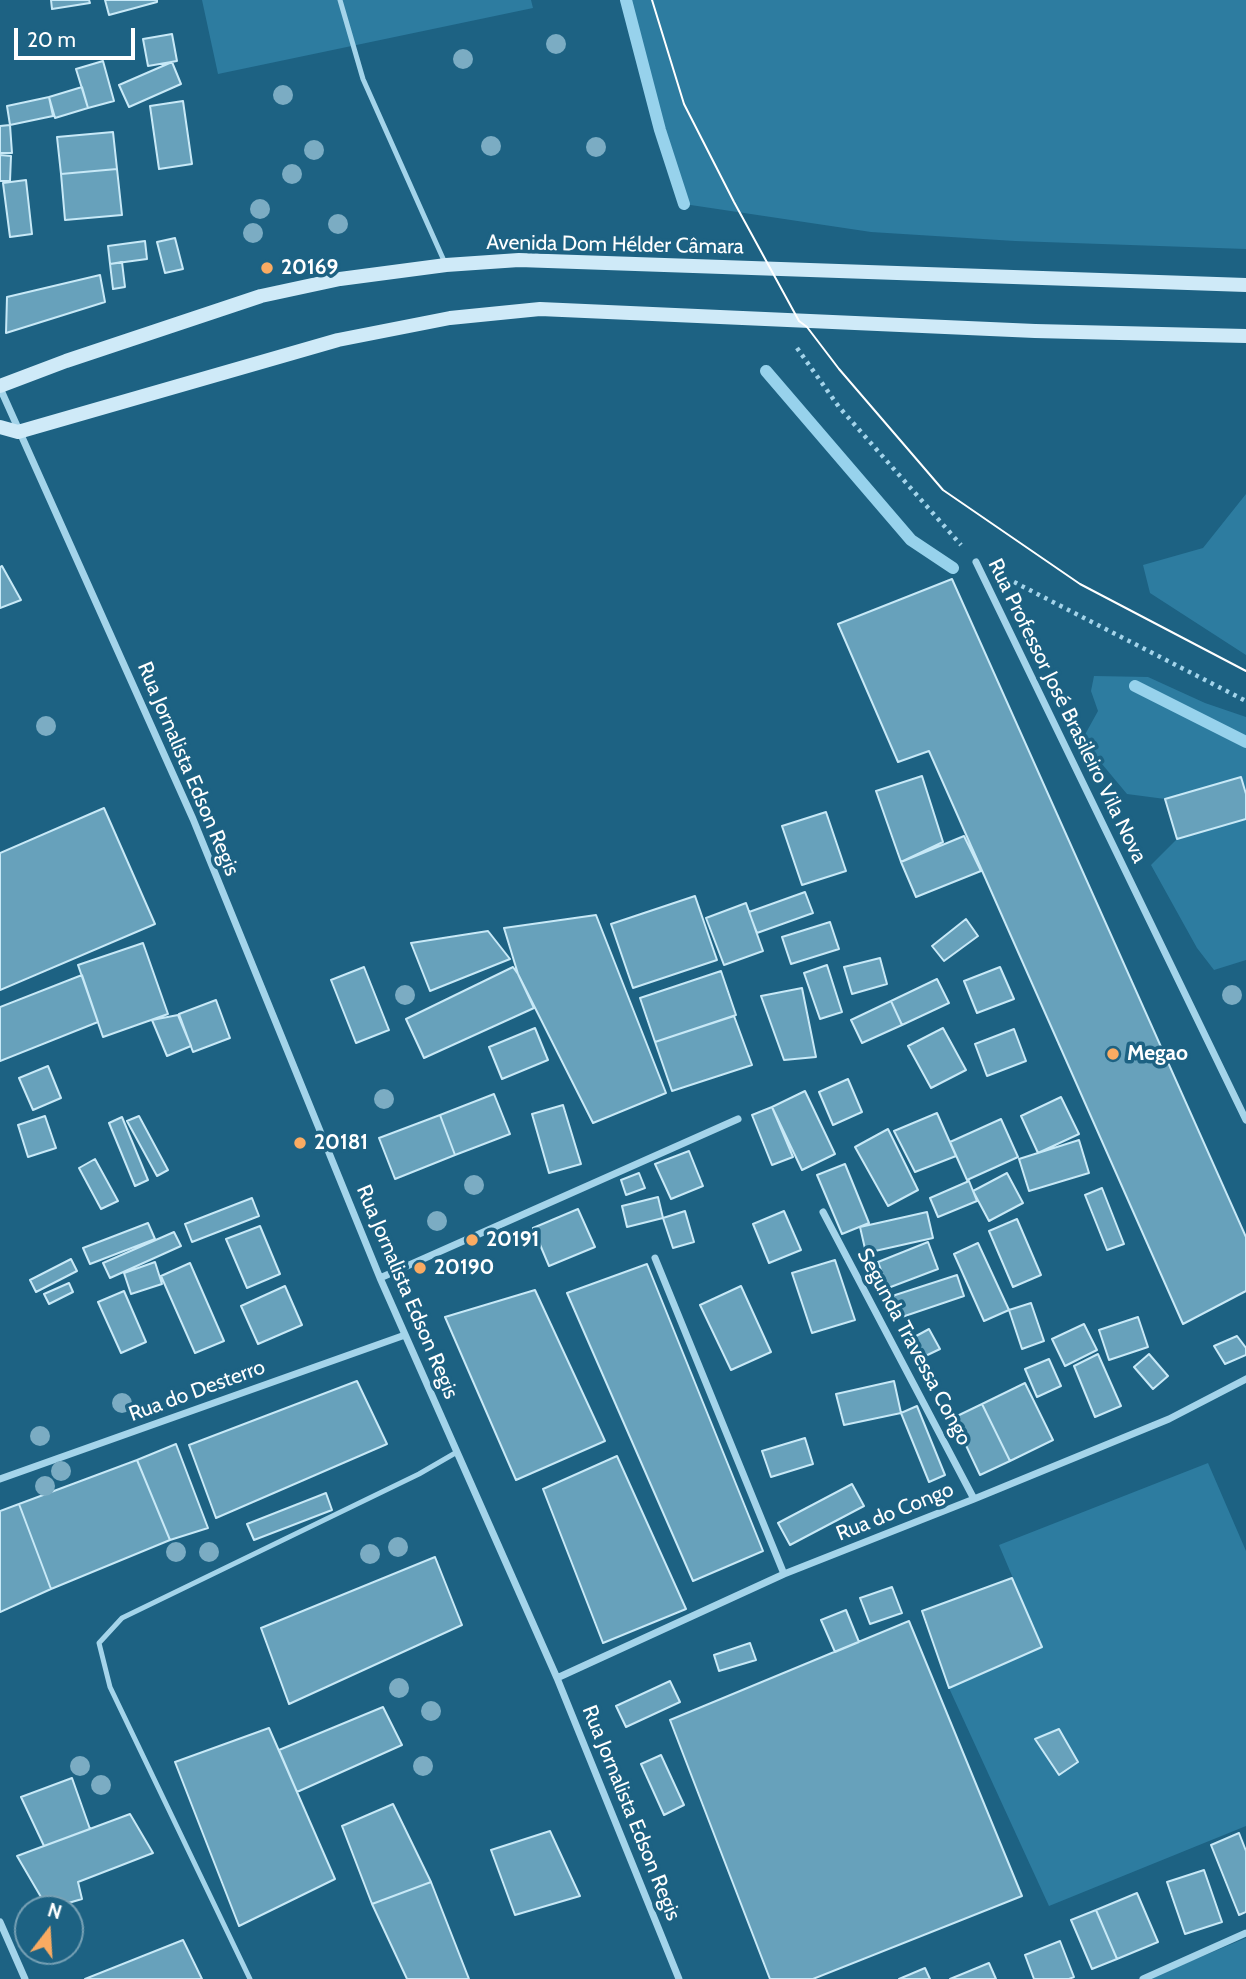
<!DOCTYPE html>
<meta charset="utf-8">
<style>
body{margin:0}
#map{position:relative;width:1246px;height:1979px;overflow:hidden;background:#1d6283;font-family:Cabin,sans-serif}
canvas{display:block}
.north{position:absolute;left:14px;top:1895px;width:70px;height:70px;box-sizing:border-box;background:#1d6283;border:2px solid #77a1b5;border-radius:50%;rotate:17deg;font-size:19px;font-weight:700;line-height:28px;text-align:center;color:#fff}
.north::after{content:'';display:block;margin:auto;width:24px;height:32px;background:#faab62;clip-path:polygon(50% 0,100% 100%,50% 72%,0 100%)}
.scale{position:absolute;left:14px;top:28px;width:121px;height:32px;box-sizing:border-box;border:4px solid #fff;border-top:0;padding-left:9px;font-size:21px;line-height:24px;white-space:nowrap;color:#fff;-webkit-text-stroke:5px #1d6283;paint-order:stroke}
</style>
<div id="map">
<canvas width="1246" height="1979"></canvas>
<div class="north">N</div>
<div class="scale">20 m</div>
</div>
<script>
const c = document.querySelector('canvas').getContext('2d');
c.lineJoin = 'round';
function fillPath(path, color) { c.fillStyle = color; c.fill(path, 'evenodd'); }
function strokePath(path, color, width, dash) { c.strokeStyle = color; c.lineWidth = width; c.lineCap = dash ? 'butt' : 'round'; c.setLineDash(dash || []); c.stroke(path); }
function write(font, color, halo, rows, align = 'center') {
  c.font = font + ' Cabin,sans-serif'; c.lineWidth = 7; c.setLineDash([]); c.textBaseline = 'middle'; c.strokeStyle = halo; c.fillStyle = color; for (const [text, x, y, turn = 0] of rows) {
    c.save(); c.translate(x, y); c.rotate((+turn || 0) * Math.PI / 180); c.textAlign = isNaN(turn) ? turn : align; if (halo) c.strokeText(text, 0, 0); c.fillText(text, 0, 0); c.restore();
  }
}
fillPath(new Path2D(`
 M 202,0 L 531,0 L 533,8 L 218,74 Z
 M 626,0 L 1246,0 L 1246,249 L 1015,241 L 871,232 L 684,204 L 660,130 Z
 M 1246,494 L 1246,655 L 1150,593 L 1143,565 L 1203,548 Z
 M 1094,676 L 1148,677 L 1205,703 L 1246,717 L 1246,794 L 1241,777 L 1165,799 L 1127,794 L 1082,740 L 1098,711 L 1091,691 Z
 M 1246,819 L 1246,960 L 1214,970 L 1197,948 L 1151,865 L 1177,839 Z
 M 1208,1463 L 1246,1551 L 1246,1826 L 1049,1906 L 949,1688 L 1042,1647 L 999,1545 Z
 M 1246,1938 L 1246,1979 L 1148,1979 Z`), '#2d7ca0');
strokePath(new Path2D(`
 M 626,0 L 660,130 L 684,204
 M 766,371 L 911,540 L 953,568
 M 1135,686 L 1246,742`), '#97d2ec', 12);
const building = new Path2D(`
 M 51,0 L 89,0 L 90,3 L 52,9 Z
 M 105,0 L 157,0 L 157,2 L 109,15 Z
 M 172,34 L 177,61 L 148,66 L 143,39 Z
 M 103,61 L 114,101 L 88,108 L 76,69 Z
 M 172,62 L 181,84 L 129,107 L 119,85 Z
 M 82,87 L 88,108 L 55,118 L 49,97 Z
 M 49,97 L 53,116 L 10,125 L 7,106 Z
 M 183,101 L 192,164 L 159,169 L 150,106 Z
 M 10,125 L 12,153 L 0,153 L 0,126 Z
 M 113,132 L 117,169 L 61,174 L 57,137 Z
 M 0,155 L 11,156 L 10,181 L 0,181 Z
 M 117,169 L 122,215 L 65,220 L 61,174 Z
 M 26,180 L 32,234 L 10,237 L 3,183 Z
 M 175,238 L 183,269 L 165,273 L 157,242 Z
 M 145,241 L 147,259 L 110,264 L 108,246 Z
 M 122,262 L 125,287 L 113,289 L 110,264 Z
 M 100,275 L 105,302 L 6,333 L 7,297 Z
 M 2,566 L 21,600 L 0,608 L 0,567 Z
 M 952,579 L 1246,1237 L 1246,1291 L 1183,1324 L 929,751 L 898,762 L 838,624 Z
 M 922,776 L 943,842 L 901,862 L 876,791 Z
 M 1241,777 L 1246,794 L 1246,819 L 1177,839 L 1165,799 Z
 M 104,808 L 155,924 L 0,990 L 0,853 Z
 M 826,812 L 846,871 L 802,885 L 782,826 Z
 M 964,836 L 981,871 L 916,897 L 901,862 Z
 M 805,892 L 813,913 L 757,933 L 749,912 Z
 M 695,896 L 717,960 L 633,988 L 611,924 Z
 M 746,903 L 763,951 L 724,965 L 706,918 Z
 M 596,915 L 666,1093 L 593,1123 L 518,974 L 504,928 Z
 M 966,919 L 978,936 L 944,961 L 932,946 Z
 M 830,922 L 839,949 L 791,964 L 782,937 Z
 M 488,931 L 510,959 L 430,991 L 411,943 Z
 M 143,943 L 168,1014 L 103,1037 L 78,965 Z
 M 880,958 L 887,984 L 852,994 L 844,967 Z
 M 827,965 L 842,1012 L 820,1019 L 804,973 Z
 M 364,967 L 389,1030 L 356,1043 L 331,980 Z
 M 513,967 L 518,974 L 534,1008 L 424,1058 L 406,1019 Z
 M 1000,967 L 1014,999 L 977,1013 L 964,981 Z
 M 721,971 L 736,1015 L 655,1042 L 640,998 Z
 M 82,975 L 98,1022 L 0,1061 L 0,1007 Z
 M 937,979 L 949,1003 L 902,1025 L 891,1001 Z
 M 802,988 L 816,1057 L 784,1060 L 761,996 Z
 M 216,1000 L 230,1038 L 193,1052 L 179,1014 Z
 M 891,1001 L 902,1025 L 862,1043 L 851,1020 Z
 M 178,1015 L 191,1046 L 167,1056 L 152,1020 Z
 M 734,1016 L 752,1065 L 672,1091 L 655,1042 Z
 M 535,1028 L 548,1060 L 502,1079 L 489,1047 Z
 M 943,1028 L 966,1070 L 931,1088 L 908,1046 Z
 M 1014,1029 L 1026,1061 L 987,1076 L 975,1044 Z
 M 48,1066 L 61,1098 L 33,1110 L 19,1078 Z
 M 848,1079 L 862,1112 L 833,1125 L 819,1092 Z
 M 805,1091 L 835,1154 L 802,1170 L 772,1107 Z
 M 494,1094 L 510,1134 L 455,1155 L 440,1115 Z
 M 1061,1097 L 1079,1134 L 1038,1153 L 1021,1116 Z
 M 563,1105 L 581,1164 L 549,1173 L 532,1114 Z
 M 772,1107 L 793,1157 L 772,1165 L 752,1115 Z
 M 937,1113 L 956,1156 L 915,1172 L 894,1131 Z
 M 440,1115 L 455,1155 L 395,1179 L 379,1138 Z
 M 45,1116 L 56,1148 L 28,1157 L 18,1125 Z
 M 139,1116 L 168,1170 L 157,1176 L 127,1121 Z
 M 122,1117 L 148,1180 L 135,1186 L 109,1123 Z
 M 1001,1119 L 1018,1157 L 967,1180 L 950,1142 Z
 M 888,1129 L 918,1190 L 888,1206 L 855,1147 Z
 M 1079,1140 L 1089,1173 L 1029,1191 L 1019,1159 Z
 M 689,1151 L 703,1186 L 671,1199 L 655,1164 Z
 M 95,1159 L 118,1201 L 101,1209 L 79,1168 Z
 M 845,1164 L 869,1223 L 842,1234 L 817,1175 Z
 M 639,1173 L 645,1188 L 626,1195 L 621,1180 Z
 M 1007,1173 L 1023,1203 L 989,1221 L 973,1191 Z
 M 969,1181 L 977,1201 L 938,1217 L 930,1198 Z
 M 1102,1188 L 1124,1244 L 1107,1250 L 1085,1195 Z
 M 658,1197 L 663,1218 L 627,1227 L 622,1206 Z
 M 252,1198 L 259,1216 L 192,1242 L 185,1224 Z
 M 578,1209 L 595,1247 L 549,1266 L 533,1228 Z
 M 685,1211 L 694,1242 L 673,1248 L 663,1218 Z
 M 784,1211 L 801,1250 L 769,1263 L 753,1224 Z
 M 927,1212 L 933,1238 L 866,1253 L 860,1227 Z
 M 1017,1219 L 1041,1275 L 1013,1287 L 989,1231 Z
 M 148,1223 L 155,1239 L 90,1264 L 83,1248 Z
 M 260,1226 L 280,1274 L 247,1288 L 226,1239 Z
 M 174,1232 L 181,1246 L 110,1278 L 103,1263 Z
 M 928,1242 L 938,1269 L 888,1288 L 878,1262 Z
 M 978,1243 L 1009,1310 L 984,1321 L 954,1254 Z
 M 71,1259 L 77,1271 L 36,1292 L 30,1280 Z
 M 835,1260 L 855,1320 L 812,1333 L 792,1273 Z
 M 155,1262 L 162,1284 L 131,1294 L 124,1273 Z
 M 190,1263 L 224,1341 L 195,1353 L 161,1276 Z
 M 647,1264 L 763,1551 L 693,1581 L 567,1293 Z
 M 957,1275 L 964,1296 L 893,1320 L 886,1298 Z
 M 69,1283 L 73,1292 L 49,1304 L 44,1294 Z
 M 285,1286 L 302,1325 L 258,1344 L 241,1306 Z
 M 741,1286 L 771,1352 L 731,1370 L 700,1305 Z
 M 535,1290 L 605,1441 L 516,1480 L 445,1317 Z
 M 124,1291 L 146,1342 L 121,1353 L 98,1302 Z
 M 1031,1303 L 1044,1341 L 1022,1349 L 1009,1310 Z
 M 1138,1317 L 1148,1347 L 1109,1360 L 1099,1330 Z
 M 1084,1324 L 1097,1350 L 1065,1366 L 1052,1339 Z
 M 929,1329 L 940,1349 L 917,1360 L 907,1341 Z
 M 1237,1336 L 1246,1348 L 1246,1355 L 1225,1364 L 1214,1346 Z
 M 1098,1354 L 1121,1406 L 1095,1417 L 1074,1366 Z
 M 1149,1354 L 1168,1376 L 1153,1389 L 1134,1367 Z
 M 1049,1359 L 1061,1386 L 1037,1397 L 1025,1369 Z
 M 357,1381 L 387,1444 L 216,1518 L 189,1445 Z
 M 894,1381 L 901,1413 L 844,1425 L 836,1394 Z
 M 1025,1383 L 1053,1440 L 1010,1461 L 982,1404 Z
 M 982,1404 L 1010,1461 L 980,1475 L 953,1418 Z
 M 917,1406 L 945,1475 L 929,1482 L 901,1413 Z
 M 805,1438 L 813,1464 L 771,1477 L 762,1451 Z
 M 176,1444 L 208,1528 L 170,1540 L 137,1460 Z
 M 617,1456 L 686,1609 L 603,1643 L 543,1489 Z
 M 137,1460 L 170,1540 L 51,1589 L 19,1504 Z
 M 852,1484 L 864,1506 L 790,1545 L 778,1523 Z
 M 326,1493 L 332,1510 L 254,1540 L 247,1524 Z
 M 19,1504 L 51,1589 L 0,1612 L 0,1511 Z
 M 435,1557 L 462,1625 L 289,1704 L 261,1628 Z
 M 1012,1578 L 1042,1647 L 949,1688 L 922,1611 Z
 M 892,1587 L 902,1613 L 870,1624 L 860,1598 Z
 M 846,1610 L 859,1642 L 835,1652 L 821,1620 Z
 M 909,1621 L 1022,1896 L 813,1979 L 770,1979 L 670,1720 Z
 M 750,1643 L 756,1660 L 719,1671 L 714,1655 Z
 M 670,1681 L 680,1702 L 626,1727 L 616,1706 Z
 M 383,1707 L 402,1745 L 297,1792 L 279,1750 Z
 M 269,1728 L 335,1879 L 239,1926 L 175,1762 Z
 M 1059,1729 L 1078,1762 L 1059,1775 L 1035,1739 Z
 M 661,1755 L 684,1805 L 664,1815 L 641,1764 Z
 M 72,1778 L 90,1829 L 44,1846 L 21,1797 Z
 M 393,1804 L 431,1882 L 372,1904 L 342,1826 Z
 M 130,1814 L 153,1853 L 78,1882 L 82,1899 L 48,1909 L 17,1856 Z
 M 550,1831 L 580,1896 L 515,1915 L 491,1850 Z
 M 1239,1833 L 1246,1851 L 1246,1912 L 1239,1915 L 1211,1845 Z
 M 1204,1870 L 1222,1922 L 1185,1934 L 1167,1882 Z
 M 431,1882 L 469,1979 L 407,1979 L 372,1904 Z
 M 1137,1893 L 1158,1942 L 1117,1959 L 1096,1910 Z
 M 1096,1910 L 1117,1959 L 1092,1969 L 1071,1920 Z
 M 183,1940 L 202,1979 L 85,1979 Z
 M 1060,1941 L 1074,1977 L 1069,1979 L 1034,1979 L 1025,1955 Z
 M 989,1963 L 996,1979 L 950,1979 Z
 M 925,1968 L 930,1979 L 899,1979 Z`);
fillPath(building, '#67a1bb');
strokePath(building, '#c8e9f7', 2);
strokePath(new Path2D(`
 M 797,348 L 839,407 L 961,545
 M 1014,582 L 1246,701`), '#a4d4ea', 4.5, [3.5, 5]);
strokePath(new Path2D(`
 M 340,0 L 363,79 L 445,263
 M 250,1979 L 110,1687 L 99,1643 L 122,1618 L 419,1474 L 457,1452`), '#a4d4ea', 5);
strokePath(new Path2D(`
 M 0,388 L 193,819 L 380,1278 L 557,1678 L 679,1979
 M 976,562 L 1246,1120
 M 823,1212 L 974,1499
 M 655,1258 L 784,1574
 M 380,1278 L 738,1119
 M 0,1479 L 405,1335
 M 557,1678 L 784,1574 L 974,1499 L 1169,1419 L 1246,1379
 M 0,1922 L 25,1979
 M 1143,1979 L 1246,1933`), '#a4d4ea', 7);
strokePath(new Path2D(`
 M 0,386 L 66,361 L 261,296 L 340,279 L 446,265 L 519,260 L 1246,285
 M 0,427 L 18,432 L 338,340 L 450,318 L 540,309 L 1035,331 L 1246,336`), '#cfeaf8', 14);
strokePath(new Path2D(`
 M 652,0 L 684,104 L 734,202 L 799,321 L 807,327 L 839,369 L 943,490 L 1080,584 L 1246,671`), '#fff', 2);
c.fillStyle = '#7bacc3';
for (const [x, y] of [
 [556,44],
 [463,59],
 [283,95],
 [491,146],
 [596,147],
 [314,150],
 [292,174],
 [260,209],
 [338,224],
 [253,233],
 [46,726],
 [405,995],
 [1232,995],
 [384,1099],
 [474,1185],
 [437,1221],
 [122,1403],
 [40,1436],
 [61,1471],
 [45,1486],
 [398,1547],
 [176,1552],
 [209,1552],
 [370,1554],
 [399,1688],
 [431,1711],
 [80,1766],
 [423,1766],
 [101,1785]
]) { c.beginPath(); c.arc(x, y, 10, 0, 2 * Math.PI); c.fill(); }
for (const [x, y, r, color] of [
 [267,268,7,"#faab62"],
 [1113,1054,7,"#faab62"],
 [300,1143,7,"#faab62"],
 [472,1240,7,"#faab62"],
 [420,1268,7,"#faab62"]
]) { const dot = new Path2D(); dot.arc(x, y, r, 0, 2 * Math.PI); c.fillStyle = color; c.fill(dot); strokePath(dot, '#1d6283', 2.5); }
write('21px', '#fff', '#1d6283', [
 ["Avenida Dom Hélder Câmara",615,245,1],
 ["Rua Professor José Brasileiro Vila Nova",1067,711,64],
 ["Rua Jornalista Edson Regis",188,769,67],
 ["Rua Jornalista Edson Regis",407,1292,67],
 ["Segunda Travessa Congo",914,1347,62],
 ["Rua do Desterro",197,1391,-20],
 ["Rua do Congo",895,1512,-22],
 ["Rua Jornalista Edson Regis",631,1813,68]
]);
write('bold 21px', '#fff', '#1d6283', [
 ["20169",281,268],
 ["Megao",1127,1054],
 ["20181",314,1143],
 ["20191",486,1240],
 ["20190",434,1268]
], 'left');
</script>
